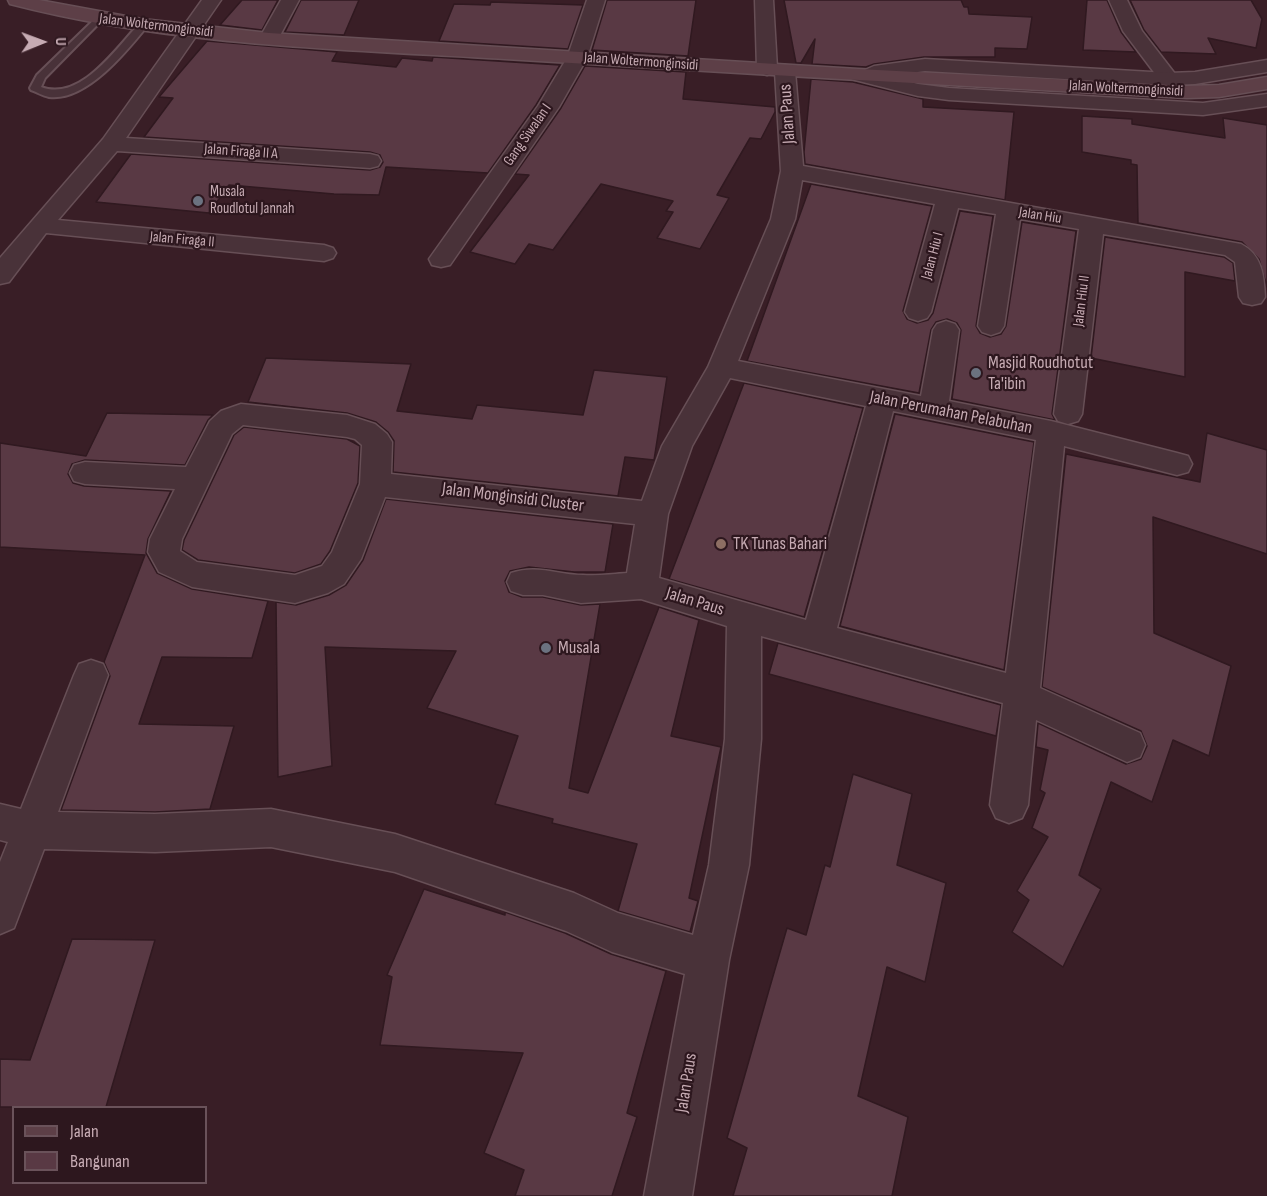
<!DOCTYPE html>
<style>
body{margin:0}
#map{position:relative;width:1267px;height:1196px;overflow:hidden;background:#391e26;font-family:"Sofia Sans Condensed",sans-serif}
canvas{display:block}
.legend{position:absolute;left:12px;top:1106px;width:195px;height:78px;box-sizing:border-box;background:#2d171e;border:2px solid #6a525a;margin:0;padding:8px 10px;list-style:none;font-size:18px;color:#c6abb3}
.legend li{display:flex;align-items:center;gap:12px;height:30px}
.legend b{width:30px;border:2px solid #6a525a}
.north{position:absolute;left:12px;top:12px;width:60px;height:60px;-webkit-text-stroke:4px #2d171e;paint-order:stroke;rotate:89deg;font-size:16px;font-weight:700;line-height:24px;text-align:center;color:#c6abb3}
.north::after{content:'';display:block;margin:auto;width:21px;height:27px;background:#c6abb3;clip-path:polygon(50% 0,100% 100%,50% 72%,0 100%)}
</style>
<div id="map">
<canvas width="1267" height="1196"></canvas>
<ul class="legend">
<li><b style="height:8px;background:#5d3f47"></b>Jalan</li>
<li><b style="height:16px;background:#593944"></b>Bangunan</li>
</ul>
<div class="north">U</div>
</div>
<script>
const c = document.querySelector('canvas').getContext('2d');
c.lineJoin = 'round';
function fillPath(path, color) { c.fillStyle = color; c.fill(path, 'evenodd'); }
function strokePath(path, color, width, dash) { c.strokeStyle = color; c.lineWidth = width; c.lineCap = dash ? 'butt' : 'round'; c.setLineDash(dash || []); c.stroke(path); }
function write(font, color, halo, rows, align = 'center') {
  c.font = font + ' "Sofia Sans Condensed",sans-serif'; c.lineWidth = 4.5; c.setLineDash([]); c.textBaseline = 'middle'; c.strokeStyle = halo; c.fillStyle = color; for (const [text, x, y, turn = 0] of rows) {
    c.save(); c.translate(x, y); c.rotate((+turn || 0) * Math.PI / 180); c.textAlign = isNaN(turn) ? turn : align; if (halo) c.strokeText(text, 0, 0); c.fillText(text, 0, 0); c.restore();
  }
}
const building = new Path2D(`
 M 242,0 L 278,0 L 262,30 L 220,25 Z
 M 301,0 L 359,0 L 344,35 L 285,32 Z
 M 607,0 L 696,0 L 688,56 L 592,50 Z
 M 784,0 L 961,0 L 964,7 L 968,7 L 969,14 L 1032,17 L 1027,49 L 995,48 L 995,57 L 924,57 L 874,64 L 866,67 L 812,64 L 815,39 L 801,63 L 796,63 Z
 M 1087,0 L 1107,0 L 1121,32 L 1136,52 L 1083,50 Z
 M 1130,0 L 1251,0 L 1262,19 L 1256,48 L 1208,38 L 1216,54 L 1161,52 L 1144,30 Z
 M 491,2 L 583,5 L 568,49 L 439,41 L 454,4 L 490,5 Z
 M 207,41 L 337,52 L 332,61 L 396,67 L 402,58 L 432,61 L 433,57 L 560,65 L 536,105 L 488,173 L 386,167 L 379,195 L 334,194 L 229,185 L 209,213 L 96,202 L 131,154 L 370,170 L 380,167 L 383,162 L 380,155 L 370,152 L 144,137 L 173,98 L 159,97 Z
 M 585,66 L 686,72 L 683,99 L 775,107 L 775,112 L 761,139 L 750,138 L 717,195 L 729,198 L 700,249 L 657,238 L 673,212 L 666,211 L 673,201 L 601,184 L 553,250 L 529,244 L 515,264 L 470,252 L 529,175 L 515,174 L 561,108 Z
 M 811,79 L 853,82 L 923,99 L 923,107 L 1014,112 L 1005,200 L 805,164 L 804,152 Z
 M 1082,116 L 1132,119 L 1132,124 L 1225,138 L 1223,118 L 1267,125 L 1267,287 L 1259,259 L 1242,242 L 1138,223 L 1137,165 L 1131,164 L 1131,160 L 1082,152 Z
 M 811,184 L 932,206 L 903,311 L 907,319 L 917,323 L 928,320 L 933,313 L 960,211 L 993,216 L 976,326 L 980,333 L 990,337 L 1001,334 L 1006,326 L 1022,222 L 1076,231 L 1052,414 L 1055,420 L 952,399 L 961,330 L 957,323 L 947,319 L 936,322 L 931,330 L 919,393 L 747,361 Z
 M 1105,237 L 1224,257 L 1233,263 L 1235,281 L 1185,272 L 1185,377 L 1091,358 Z
 M 266,358 L 411,364 L 397,411 L 472,419 L 477,405 L 583,415 L 594,370 L 667,377 L 654,460 L 625,457 L 618,496 L 393,472 L 394,441 L 388,432 L 376,422 L 347,413 L 248,402 Z
 M 744,383 L 863,408 L 804,617 L 669,579 Z
 M 107,413 L 213,415 L 208,420 L 185,465 L 85,460 L 72,464 L 68,474 L 73,483 L 84,486 L 171,491 L 148,539 L 146,553 L 157,573 L 192,589 L 268,601 L 252,658 L 162,657 L 139,724 L 234,726 L 210,809 L 155,812 L 61,810 L 110,676 L 104,662 L 145,555 L 0,547 L 0,443 L 86,456 Z
 M 895,414 L 1034,442 L 1004,670 L 840,626 Z
 M 244,427 L 347,439 L 360,446 L 358,483 L 330,551 L 321,564 L 295,573 L 198,560 L 182,550 L 184,540 L 234,435 Z
 M 1207,433 L 1267,450 L 1267,554 L 1153,517 L 1154,633 L 1231,666 L 1209,756 L 1173,740 L 1152,802 L 1111,782 L 1079,875 L 1101,889 L 1063,967 L 1012,932 L 1029,900 L 1017,891 L 1048,837 L 1032,828 L 1045,793 L 1040,790 L 1048,750 L 1036,747 L 1038,723 L 1126,764 L 1141,759 L 1147,746 L 1141,731 L 1042,687 L 1066,454 L 1200,482 Z
 M 386,499 L 613,524 L 605,572 L 574,572 L 529,567 L 510,571 L 505,581 L 509,592 L 522,597 L 543,597 L 581,605 L 600,604 L 569,788 L 588,793 L 659,607 L 699,620 L 671,736 L 721,747 L 689,898 L 698,901 L 690,932 L 618,911 L 637,844 L 552,823 L 553,819 L 495,804 L 518,736 L 427,708 L 456,651 L 325,647 L 332,766 L 278,777 L 276,602 L 296,605 L 329,595 L 346,585 L 363,560 Z
 M 778,643 L 1001,705 L 996,736 L 769,674 Z
 M 853,774 L 912,794 L 897,865 L 946,883 L 925,982 L 887,967 L 858,1096 L 908,1117 L 892,1196 L 733,1196 L 747,1148 L 727,1138 L 769,990 L 787,928 L 806,935 L 825,865 L 830,867 Z
 M 424,889 L 505,915 L 505,912 L 565,933 L 611,954 L 666,971 L 627,1113 L 637,1117 L 612,1196 L 515,1196 L 524,1170 L 484,1153 L 523,1053 L 380,1045 L 392,977 L 387,975 Z
 M 72,939 L 155,940 L 106,1107 L 0,1107 L 0,1059 L 30,1060 Z`);
fillPath(building, '#593944');
strokePath(building, '#301920', 1.5);
const service = new Path2D(`
 M 99,15 L 102,16 L 102,20 L 45,78 L 41,87 C 81,102 116,48 140,23 L 148,25 C 127,51 86,102 49,97 C 43,96 37,92 31,90 L 30,88 L 37,75 Z`);
const minor = new Path2D(`
 M 202,0 L 221,0 L 126,138 L 370,154 L 378,156 L 381,161 L 378,166 L 370,168 L 117,151 L 58,220 L 324,245 L 333,248 L 336,253 L 333,258 L 324,261 L 46,233 L 9,282 L 0,284 L 0,258 L 103,139 Z
 M 281,0 L 299,0 L 276,43 L 262,43 L 259,39 Z
 M 587,0 L 605,0 L 587,58 L 559,107 L 450,265 L 441,267 L 432,265 L 429,259 L 538,106 L 567,58 Z
 M 755,0 L 773,0 L 777,68 L 785,65 L 792,67 L 795,71 L 803,166 L 1241,244 C 1262,255 1264,275 1265,297 L 1261,303 L 1252,305 L 1243,303 L 1239,297 L 1235,262 L 1225,255 L 1103,234 L 1082,414 L 1078,421 L 1068,424 L 1058,421 L 1054,414 L 1079,229 L 1020,219 L 1004,326 L 1000,332 L 991,335 L 982,332 L 978,326 L 996,214 L 958,208 L 931,312 L 927,318 L 918,321 L 909,318 L 905,312 L 935,204 L 802,180 L 795,219 L 738,361 L 921,396 L 933,330 L 937,324 L 946,321 L 955,324 L 959,330 L 949,401 L 1051,421 L 1177,453 L 1188,456 L 1192,464 L 1188,472 L 1177,475 L 1064,446 L 1040,688 L 1140,733 L 1145,745 L 1140,757 L 1127,762 L 1036,720 L 1028,805 L 1022,818 L 1009,823 L 996,818 L 990,805 L 1003,703 L 761,636 L 761,739 L 749,865 L 729,960 L 692,1196 L 644,1196 L 685,974 L 612,952 L 566,931 L 395,872 L 271,847 L 155,852 L 44,849 L 14,928 L 0,934 L 0,862 L 8,842 L 0,840 L 0,804 L 21,809 L 74,675 L 79,664 L 91,660 L 103,664 L 108,675 L 58,812 L 155,814 L 271,809 L 395,834 L 574,893 L 618,913 L 693,935 L 709,865 L 725,739 L 727,626 L 641,599 L 581,603 L 543,595 L 523,595 L 511,591 L 507,582 L 511,573 C 537,564 558,575 583,575 C 598,576 612,574 627,573 L 635,524 L 385,497 L 361,559 L 344,584 L 328,593 L 295,603 L 192,587 L 159,572 L 148,552 L 150,539 L 175,489 L 85,484 L 74,481 L 70,473 L 74,465 L 85,462 L 186,467 L 210,421 L 221,411 L 241,404 L 347,415 L 375,424 L 387,434 L 392,442 L 391,474 L 642,501 L 662,446 L 708,367 L 771,219 L 781,171 L 775,72 L 767,75 L 760,73 L 757,69 ZM 730,378 L 866,406 L 806,620 L 659,578 L 668,514 L 692,446 ZM 893,411 L 1036,440 L 1006,673 L 837,628 ZM 243,425 L 347,437 L 355,439 L 362,445 L 360,484 L 332,552 L 322,566 L 295,575 L 197,562 L 180,551 L 182,539 L 232,434 Z
 M 1109,0 L 1127,0 L 1142,31 L 1179,79 L 1176,83 L 1169,85 L 1162,83 L 1123,31 Z`);
const tertiary = new Path2D(`
 M 925,59 L 1169,73 L 1195,72 L 1267,60 L 1267,72 L 1195,84 L 1169,85 L 925,71 L 888,76 L 918,84 L 949,88 L 1203,103 L 1267,94 L 1267,106 L 1203,115 L 949,100 L 918,96 L 851,79 L 848,75 L 851,71 L 865,70 L 874,66 Z`);
const secondary = new Path2D(`
 M 8,0 L 39,0 L 142,19 L 269,33 L 858,69 L 1187,86 L 1219,85 L 1267,77 L 1267,89 L 1219,97 L 1187,98 C 960,86 732,73 505,59 C 339,49 172,46 10,4 Z`);
strokePath(service, '#674f56', 4);
strokePath(minor, '#674f56', 3);
strokePath(tertiary, '#674f56', 3);
strokePath(secondary, '#674f56', 3);
fillPath(service, '#493239');
fillPath(minor, '#493239');
fillPath(tertiary, '#493239');
fillPath(secondary, '#5d3f47');
for (const [x, y, r, color] of [
 [198,201,6,"#6b7280"],
 [976,373,6,"#6b7280"],
 [721,544,6,"#8d6e63"],
 [546,648,6,"#6b7280"]
]) { const dot = new Path2D(); dot.arc(x, y, r, 0, 2 * Math.PI); c.fillStyle = color; c.fill(dot); strokePath(dot, '#2d171e', 2); }
write('15px', '#c6abb3', '#2d171e', [
 ["Jalan Woltermonginsidi",156,26,7],
 ["Jalan Woltermonginsidi",641,62,4],
 ["Jalan Woltermonginsidi",1126,89,3],
 ["Gang Siwalan I",528,135,-55],
 ["Jalan Firaga II A",241,152,4],
 ["Jalan Hiu",1040,216,9],
 ["Jalan Firaga II",182,240,5],
 ["Jalan Hiu I",933,256,-75],
 ["Jalan Hiu II",1082,301,-83]
]);
write('15px', '#c6abb3', '#2d171e', [
 ["Musala",210,192],
 ["Roudlotul Jannah",210,209]
], 'left');
write('18px', '#c6abb3', '#2d171e', [
 ["Jalan Paus",788,114,-94],
 ["Jalan Perumahan Pelabuhan",951,413,11],
 ["Jalan Monginsidi Cluster",513,498,7],
 ["Jalan Paus",695,602,17],
 ["Jalan Paus",687,1083,-81]
]);
write('18px', '#c6abb3', '#2d171e', [
 ["Masjid Roudhotut",988,363],
 ["Ta'ibin",988,384],
 ["TK Tunas Bahari",733,544],
 ["Musala",558,648]
], 'left');
</script>
